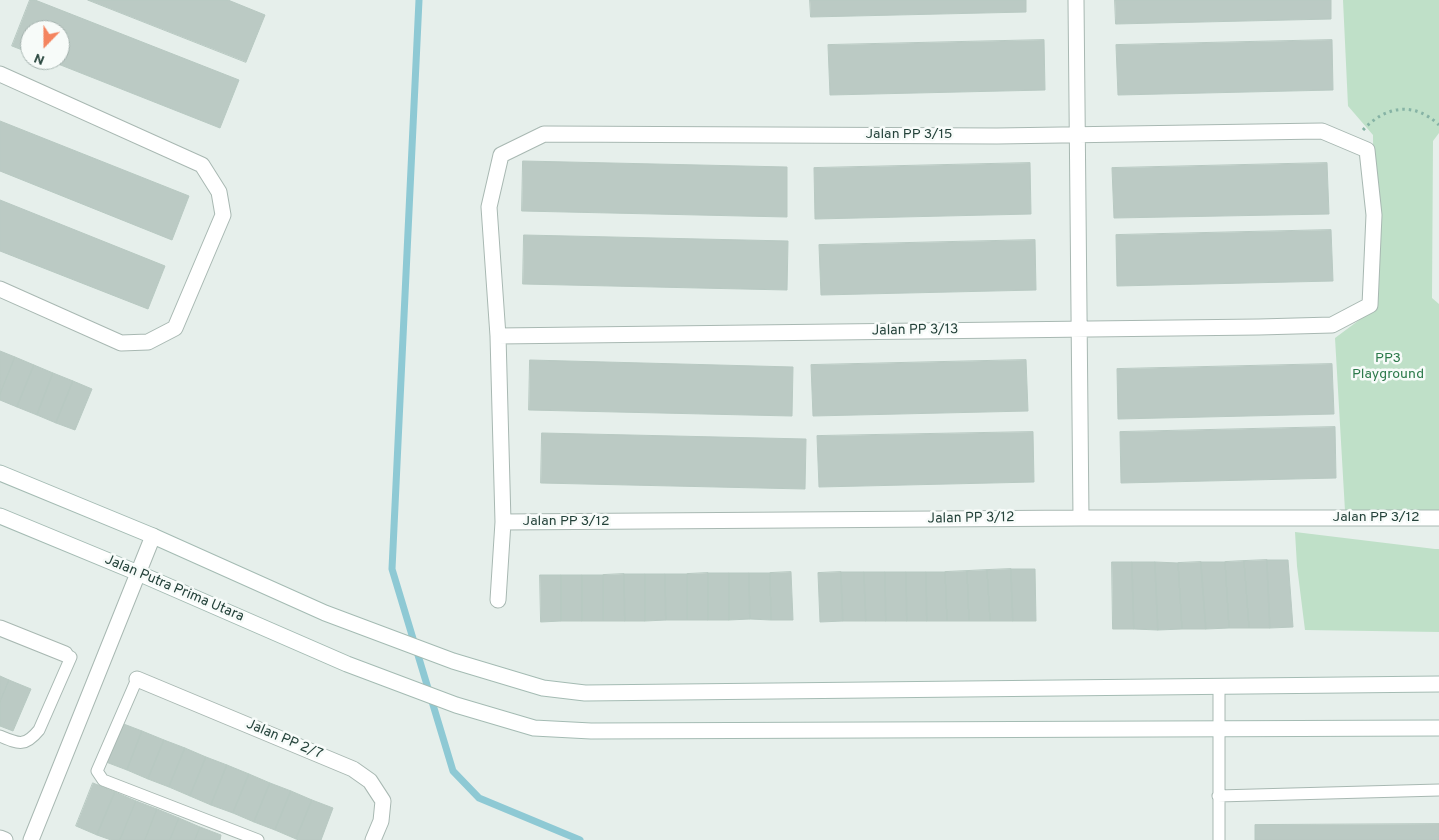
<!DOCTYPE html>
<style>
body{margin:0}
#map{position:relative;width:1439px;height:840px;overflow:hidden;background:#e6efeb;font-family:Overpass,sans-serif}
canvas{display:block}
.north{position:absolute;left:20px;top:20px;width:50px;height:50px;box-sizing:border-box;background:#f7fbf9;border:1px solid #a3b1ad;border-radius:50%;rotate:202deg;font-size:14px;font-weight:700;line-height:20px;text-align:center;color:#24423a}
.north::after{content:'';display:block;margin:auto;width:18px;height:22px;background:#f4845f;clip-path:polygon(50% 0,100% 100%,50% 72%,0 100%)}
</style>
<div id="map">
<canvas width="1439" height="840"></canvas>
<div class="north">N</div>
</div>
<script>
const c = document.querySelector('canvas').getContext('2d');
c.lineJoin = 'round';
function fillPath(path, color) { c.fillStyle = color; c.fill(path, 'evenodd'); }
function strokePath(path, color, width, dash) { c.strokeStyle = color; c.lineWidth = width; c.lineCap = dash ? 'butt' : 'round'; c.setLineDash(dash || []); c.stroke(path); }
function write(font, color, halo, rows, align = 'center') {
  c.font = font + ' Overpass,sans-serif'; c.lineWidth = 5; c.setLineDash([]); c.textBaseline = 'middle'; c.strokeStyle = halo; c.fillStyle = color; for (const [text, x, y, turn = 0] of rows) {
    c.save(); c.translate(x, y); c.rotate((+turn || 0) * Math.PI / 180); c.textAlign = isNaN(turn) ? turn : align; if (halo) c.strokeText(text, 0, 0); c.fillText(text, 0, 0); c.restore();
  }
}
fillPath(new Path2D(`
 M 1343,0 L 1439,0 L 1439,133 L 1433,141 L 1432,298 L 1439,304 L 1439,515 L 1345,511 L 1335,338 L 1374,309 L 1373,135 L 1348,106 Z
 M 1295,532 L 1435,549 L 1439,549 L 1439,632 L 1305,630 L 1297,566 Z`), '#bfe0c8');
strokePath(new Path2D(`
 M 419,0 L 392,569 L 453,771 L 479,798 L 580,840`), '#8ec9d4', 7);
const building = new Path2D(`
 M 30,0 L 35,0 L 239,80 L 220,128 L 48,60 L 60,60 L 60,30 L 30,30 L 30,53 L 12,46 Z
 M 88,0 L 228,0 L 265,15 L 246,62 Z
 M 810,0 L 1026,0 L 1026,12 L 811,17 Z
 M 1115,0 L 1331,0 L 1331,19 L 1116,24 Z
 M 1044,40 L 1045,90 L 830,95 L 828,45 Z
 M 1332,40 L 1333,90 L 1118,95 L 1116,45 Z
 M 0,121 L 189,196 L 172,240 L 0,171 Z
 M 523,161 L 787,167 L 787,217 L 522,211 Z
 M 1030,163 L 1031,214 L 815,219 L 814,168 Z
 M 1327,163 L 1329,214 L 1114,218 L 1112,168 Z
 M 0,200 L 165,266 L 148,309 L 0,251 Z
 M 1331,230 L 1333,281 L 1117,286 L 1116,235 Z
 M 524,235 L 788,241 L 787,290 L 523,284 Z
 M 1035,240 L 1036,290 L 821,295 L 819,245 Z
 M 0,351 L 15,357 L 0,394 Z
 M 15,357 L 34,365 L 17,407 L 0,400 L 0,394 Z
 M 530,360 L 793,367 L 792,416 L 529,410 Z
 M 1026,360 L 1028,411 L 813,416 L 811,365 Z
 M 1332,364 L 1334,414 L 1118,419 L 1117,369 Z
 M 34,365 L 53,373 L 37,415 L 17,407 Z
 M 53,373 L 73,381 L 56,423 L 37,415 Z
 M 73,381 L 92,389 L 75,430 L 56,423 Z
 M 1335,427 L 1336,478 L 1121,483 L 1120,432 Z
 M 1033,432 L 1034,482 L 819,487 L 817,436 Z
 M 542,433 L 806,439 L 805,489 L 541,483 Z
 M 1267,560 L 1270,628 L 1249,628 L 1244,561 Z
 M 1267,560 L 1288,560 L 1293,627 L 1270,628 Z
 M 1244,561 L 1249,628 L 1229,628 L 1225,562 Z
 M 1112,562 L 1132,562 L 1134,629 L 1113,629 Z
 M 1132,562 L 1155,562 L 1158,630 L 1134,629 Z
 M 1155,562 L 1178,563 L 1182,629 L 1158,630 Z
 M 1201,562 L 1225,562 L 1229,628 L 1206,629 Z
 M 1201,562 L 1206,629 L 1182,629 L 1178,563 Z
 M 1011,569 L 1035,569 L 1036,621 L 1013,621 Z
 M 1011,569 L 1013,621 L 990,621 L 987,570 Z
 M 987,570 L 990,621 L 969,621 L 967,571 Z
 M 967,571 L 969,621 L 947,621 L 945,572 Z
 M 791,572 L 793,620 L 771,620 L 770,573 Z
 M 841,572 L 843,621 L 820,622 L 818,573 Z
 M 841,572 L 864,572 L 866,621 L 843,621 Z
 M 864,572 L 885,572 L 886,621 L 866,621 Z
 M 885,572 L 906,572 L 907,621 L 886,621 Z
 M 906,572 L 926,572 L 927,621 L 907,621 Z
 M 926,572 L 945,572 L 947,621 L 927,621 Z
 M 708,573 L 708,620 L 687,620 L 687,574 Z
 M 708,573 L 729,573 L 729,620 L 708,620 Z
 M 729,573 L 749,573 L 750,619 L 729,620 Z
 M 749,573 L 770,573 L 771,620 L 750,619 Z
 M 624,574 L 625,621 L 603,621 L 603,575 Z
 M 624,574 L 645,574 L 645,621 L 625,621 Z
 M 645,574 L 665,574 L 666,620 L 645,621 Z
 M 665,574 L 687,574 L 687,620 L 666,620 Z
 M 540,575 L 561,575 L 561,621 L 541,622 Z
 M 561,575 L 582,575 L 582,621 L 561,621 Z
 M 582,575 L 603,575 L 603,621 L 582,621 Z
 M 0,676 L 9,680 L 0,702 Z
 M 9,680 L 31,689 L 13,731 L 0,726 L 0,702 Z
 M 121,723 L 142,731 L 127,770 L 106,762 Z
 M 142,731 L 164,740 L 148,779 L 127,770 Z
 M 164,740 L 185,748 L 169,787 L 148,779 Z
 M 185,748 L 206,757 L 190,796 L 169,787 Z
 M 206,757 L 227,765 L 211,805 L 190,796 Z
 M 227,765 L 249,774 L 233,813 L 211,805 Z
 M 249,774 L 270,783 L 254,822 L 233,813 Z
 M 93,783 L 115,792 L 97,835 L 76,826 Z
 M 270,783 L 291,791 L 275,830 L 254,822 Z
 M 291,791 L 312,800 L 296,839 L 275,830 Z
 M 115,792 L 136,801 L 120,840 L 111,840 L 97,835 Z
 M 312,800 L 333,808 L 321,840 L 299,840 L 296,839 Z
 M 136,801 L 157,809 L 145,840 L 120,840 Z
 M 157,809 L 179,818 L 170,840 L 145,840 Z
 M 179,818 L 200,827 L 195,840 L 170,840 Z
 M 1439,824 L 1439,840 L 1255,840 L 1255,825 Z
 M 200,827 L 221,835 L 220,840 L 195,840 Z`);
fillPath(building, '#bbcac4');
strokePath(building, '#b8c9c2', 1);
const lane = new Path2D(`
 M 137,679 L 97,771 L 103,780 L 258,840
 M 0,736 C 19,744 25,747 39,730 L 71,657 L 65,654
 M 1218,796 L 1439,790
 M 1219,840 L 1219,686`);
const street = new Path2D(`
 M 1076,0 L 1081,518
 M 0,74 L 202,165 L 219,192 L 223,215 L 175,328 L 148,342 L 121,343 L 0,289
 M 498,336 L 1259,327 L 1332,325 L 1370,305 L 1374,215 L 1367,150 L 1322,131 L 997,136 L 544,134 L 501,155 L 489,207 L 498,336 L 503,522 L 498,600
 M 503,522 L 1081,518 L 1439,518
 M 0,628 L 65,654
 M 137,679 L 353,769 L 370,781 L 383,801 L 381,821 L 373,840
 M 0,838 L 5,840
 M 31,840 L 153,536`);
const secondary = new Path2D(`
 M 0,473 L 153,536 L 325,613 L 453,661 L 543,688 L 585,693 L 1439,684
 M 0,516 L 138,573 L 347,664 L 456,705 L 534,728 L 591,731 L 1439,728`);
strokePath(lane, '#a8b8b2', 13);
strokePath(street, '#a8b8b2', 17);
strokePath(secondary, '#a4bbb3', 17);
strokePath(new Path2D(`
 M 1363,130 C 1385,106 1414,101 1439,125`), '#86b3a5', 3, [2.5, 4]);
strokePath(lane, '#fff', 11);
strokePath(street, '#fff', 15);
strokePath(secondary, '#fff', 15);
write('14px', '#24423a', '#f7fbf9', [
 ["Jalan PP 3/15",909,135],
 ["Jalan PP 3/13",915,331,-1],
 ["Jalan PP 3/12",1376,518],
 ["Jalan PP 3/12",971,519,-1],
 ["Jalan PP 3/12",566,522],
 ["Jalan Putra Prima Utara",174,589,23],
 ["Jalan PP 2/7",284,740,23]
]);
write('14px', '#2d7a4b', '#f7fbf9', [
 ["PP3",1388,359],
 ["Playground",1388,375]
]);
</script>
